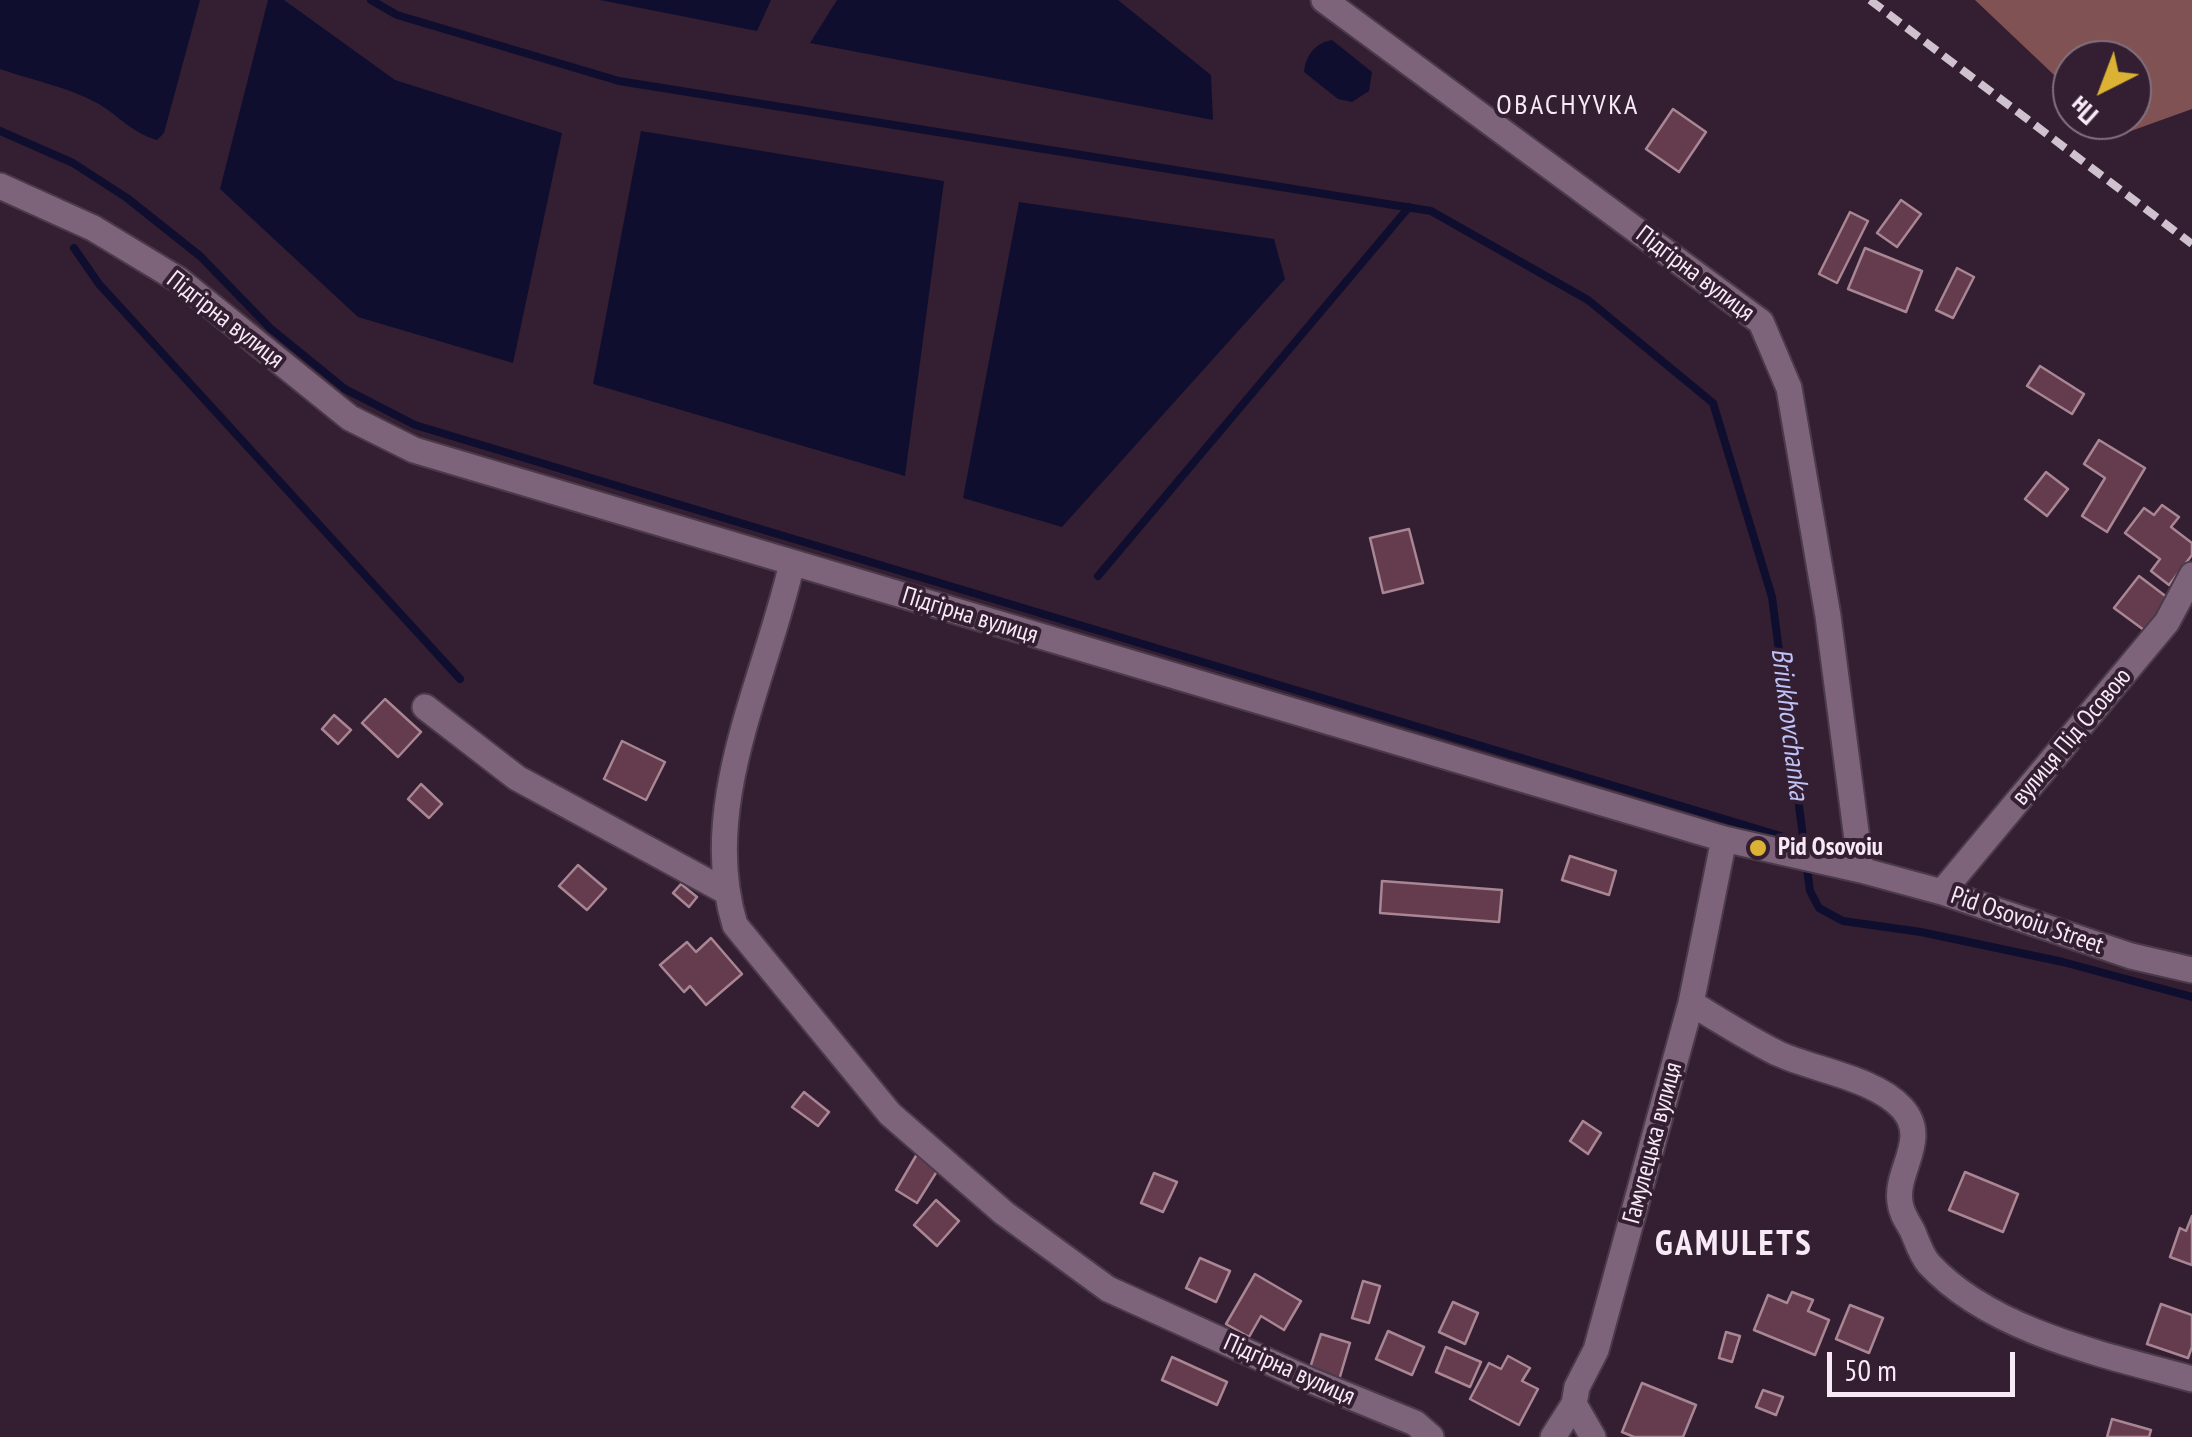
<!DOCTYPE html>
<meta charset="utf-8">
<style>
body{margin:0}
#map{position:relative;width:2192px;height:1437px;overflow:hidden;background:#341f32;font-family:"PT Sans Narrow",sans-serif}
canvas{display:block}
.north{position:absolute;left:2052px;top:40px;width:100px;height:100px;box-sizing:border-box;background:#341f32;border:2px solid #827080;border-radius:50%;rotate:222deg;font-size:28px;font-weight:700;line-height:40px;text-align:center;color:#f7e9f6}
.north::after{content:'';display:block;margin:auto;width:35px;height:45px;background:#dbb233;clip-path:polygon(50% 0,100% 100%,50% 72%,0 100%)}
.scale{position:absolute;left:1827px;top:1352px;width:188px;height:45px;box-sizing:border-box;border:5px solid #f7e9f6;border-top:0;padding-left:12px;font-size:30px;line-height:35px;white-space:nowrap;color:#f7e9f6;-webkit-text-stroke:8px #341f32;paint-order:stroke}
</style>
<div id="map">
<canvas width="2192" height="1437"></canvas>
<div class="north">Пн</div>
<div class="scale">50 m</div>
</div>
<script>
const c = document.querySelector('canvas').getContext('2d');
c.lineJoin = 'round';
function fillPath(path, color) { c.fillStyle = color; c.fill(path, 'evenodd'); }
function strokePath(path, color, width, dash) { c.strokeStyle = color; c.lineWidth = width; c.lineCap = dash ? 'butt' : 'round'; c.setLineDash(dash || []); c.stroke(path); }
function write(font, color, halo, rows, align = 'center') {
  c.font = font + ' "PT Sans Narrow",sans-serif'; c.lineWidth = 8; c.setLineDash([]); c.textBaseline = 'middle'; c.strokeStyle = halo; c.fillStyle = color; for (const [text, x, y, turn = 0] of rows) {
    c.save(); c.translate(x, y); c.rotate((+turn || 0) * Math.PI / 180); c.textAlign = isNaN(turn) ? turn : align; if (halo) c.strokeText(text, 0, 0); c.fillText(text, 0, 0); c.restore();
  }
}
fillPath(new Path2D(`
 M 1975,0 L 2192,0 L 2192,109 L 2117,136 L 2100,120 L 2132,120 L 2132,60 L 2072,60 L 2072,92 Z`), '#805253');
fillPath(new Path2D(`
 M 0,0 L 200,0 L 164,133 L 157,140 C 132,133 118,115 97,103 C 68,87 31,80 0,69 Z
 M 268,0 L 284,0 L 395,80 L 562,133 L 513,363 L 358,317 L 220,189 Z
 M 600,0 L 771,0 L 757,31 Z
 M 837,0 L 1118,0 L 1211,75 L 1213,120 L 810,43 Z
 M 1332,40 L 1372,72 L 1369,91 L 1352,102 L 1338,99 L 1304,72 C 1306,55 1315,43 1332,40 Z
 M 641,131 L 944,181 L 905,476 L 593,384 Z
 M 1019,202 L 1274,239 L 1285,279 L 1062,527 L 963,498 Z`), '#100e2e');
strokePath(new Path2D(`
 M 371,0 L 397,15 L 619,81 L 1431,211 L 1588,300 L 1713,403 L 1772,597 L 1810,891 L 1819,908 L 1843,921 L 1921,932 L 2063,962 L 2192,997
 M 0,131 L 73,163 L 127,198 L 200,256 L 270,328 L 345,389 L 415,425 L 1804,843
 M 74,248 L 99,284 L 460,679
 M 1098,576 L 1409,207`), '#100e2e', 8);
const building = new Path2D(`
 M 1673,109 L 1706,132 L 1679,172 L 1646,149 Z
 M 1901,200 L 1921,214 L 1897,247 L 1877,233 Z
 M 1850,212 L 1868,221 L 1837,283 L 1819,274 Z
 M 1865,248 L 1922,271 L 1906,312 L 1848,289 Z
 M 1957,268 L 1974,277 L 1953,318 L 1936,310 Z
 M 2040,366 L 2084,394 L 2072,414 L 2027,386 Z
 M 2099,440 L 2145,468 L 2107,532 L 2082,516 L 2105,478 L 2084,464 Z
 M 2046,472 L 2068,489 L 2047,516 L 2025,499 Z
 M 2162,505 L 2179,517 L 2171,527 L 2192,543 L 2192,555 L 2169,585 L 2151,571 L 2160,559 L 2125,533 L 2144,508 L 2154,515 Z
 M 1409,529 L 1423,583 L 1383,593 L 1370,538 Z
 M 2139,576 L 2172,601 L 2148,633 L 2114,608 Z
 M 385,699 L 421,732 L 398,757 L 362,723 Z
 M 334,715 L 351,730 L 338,744 L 322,729 Z
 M 622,741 L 665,762 L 646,800 L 604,779 Z
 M 421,784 L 442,804 L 429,818 L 408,799 Z
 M 1570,856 L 1616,871 L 1609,895 L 1562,880 Z
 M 578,865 L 606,889 L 587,910 L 559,886 Z
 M 1382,881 L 1502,890 L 1499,922 L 1380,913 Z
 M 681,884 L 697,897 L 689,907 L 673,893 Z
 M 711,938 L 742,974 L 706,1005 L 690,986 L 684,992 L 660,965 L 687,942 L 696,952 Z
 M 804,1092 L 829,1112 L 818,1126 L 792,1107 Z
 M 1583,1121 L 1601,1133 L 1588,1154 L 1570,1141 Z
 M 917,1154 L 939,1168 L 917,1203 L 896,1190 Z
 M 1965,1172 L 2018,1194 L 2003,1232 L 1949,1210 Z
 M 1154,1173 L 1177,1182 L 1163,1212 L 1141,1203 Z
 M 936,1200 L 959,1221 L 937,1246 L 914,1225 Z
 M 2192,1216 L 2192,1265 L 2170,1257 L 2180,1228 L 2186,1231 Z
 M 1200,1258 L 1230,1271 L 1216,1302 L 1186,1288 Z
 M 1255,1274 L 1301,1301 L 1284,1330 L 1261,1316 L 1249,1337 L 1226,1324 Z
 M 1363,1281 L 1380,1286 L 1369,1323 L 1352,1318 Z
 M 1792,1292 L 1813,1300 L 1808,1311 L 1829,1320 L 1815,1355 L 1754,1330 L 1768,1295 L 1787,1303 Z
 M 1453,1302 L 1478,1313 L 1465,1344 L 1439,1332 Z
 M 2161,1304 L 2192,1315 L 2192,1347 L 2188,1358 L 2147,1344 Z
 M 1850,1305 L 1883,1318 L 1869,1353 L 1836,1339 Z
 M 1388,1331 L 1424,1347 L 1412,1375 L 1376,1359 Z
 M 1726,1332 L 1740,1336 L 1732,1362 L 1719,1358 Z
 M 1321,1334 L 1350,1343 L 1339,1380 L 1309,1371 Z
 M 1446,1347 L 1481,1362 L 1470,1387 L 1436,1372 Z
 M 1508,1356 L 1530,1368 L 1522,1381 L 1538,1389 L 1519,1425 L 1470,1399 L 1489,1363 L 1501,1369 Z
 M 1172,1357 L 1227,1382 L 1217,1405 L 1162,1380 Z
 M 1642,1383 L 1696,1405 L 1683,1437 L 1634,1437 L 1622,1432 Z
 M 1763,1390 L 1783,1397 L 1776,1415 L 1756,1407 Z
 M 2112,1419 L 2151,1430 L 2149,1437 L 2107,1437 Z`);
fillPath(building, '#653c4d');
strokePath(building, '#a98693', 2.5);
const minor = new Path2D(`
 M 1324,0 L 1761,322 L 1789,388 L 1828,616 L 1861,870
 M 0,186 L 93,228 L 179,280 L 350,418 L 414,450 L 1724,839 L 1861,870 L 1942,892 L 2131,956 L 2192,970
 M 792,563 C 766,679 698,805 735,925 L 890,1114 L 1004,1213 L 1108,1289 L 1307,1379 L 1415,1423 L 1431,1437
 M 425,707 L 517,778 L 725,891
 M 1942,892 L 2167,622 L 2192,575
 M 1691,1003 C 1719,1020 1747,1038 1777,1053 C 1813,1070 1875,1078 1902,1108 C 1930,1139 1895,1170 1900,1202 C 1901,1213 1907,1221 1912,1230 C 1917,1241 1921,1255 1929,1264 C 1992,1332 2106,1355 2192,1379
 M 1553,1437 L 1574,1404
 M 1593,1437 L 1574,1404 L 1577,1387 L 1596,1350 L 1691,1003 L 1724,839`);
strokePath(minor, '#4b3a4a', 29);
strokePath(minor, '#7d647b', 25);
strokePath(new Path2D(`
 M 1870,0 L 2192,244`), '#d0c1cf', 8, [15, 8]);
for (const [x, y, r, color] of [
 [1758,848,10,"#dbb233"]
]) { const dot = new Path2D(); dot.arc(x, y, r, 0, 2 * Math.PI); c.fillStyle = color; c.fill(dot); strokePath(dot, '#341f32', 4); }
write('25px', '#f7e9f6', '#341f32', [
 ["Підгірна вулиця",1695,274,37],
 ["Підгірна вулиця",225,320,38],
 ["Підгірна вулиця",970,616,17],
 ["вулиця Під Осовою",2072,737,-50],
 ["Pid Osovoiu Street",2027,921,19],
 ["Гамулецька вулиця",1653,1143,-75],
 ["Підгірна вулиця",1289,1370,24]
]);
write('bold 25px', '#f7e9f6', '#341f32', [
 ["Pid Osovoiu",1778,848]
], 'left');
c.letterSpacing = '2.5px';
write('28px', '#f7e9f6', '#341f32', [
 ["OBACHYVKA",1568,106]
]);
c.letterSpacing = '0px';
write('italic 28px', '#bec2f7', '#341f32', [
 ["Briukhovchanka",1789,724,83]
]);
c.letterSpacing = '2.5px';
write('bold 35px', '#f7e9f6', '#341f32', [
 ["GAMULETS",1734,1245]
]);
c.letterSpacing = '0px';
</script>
